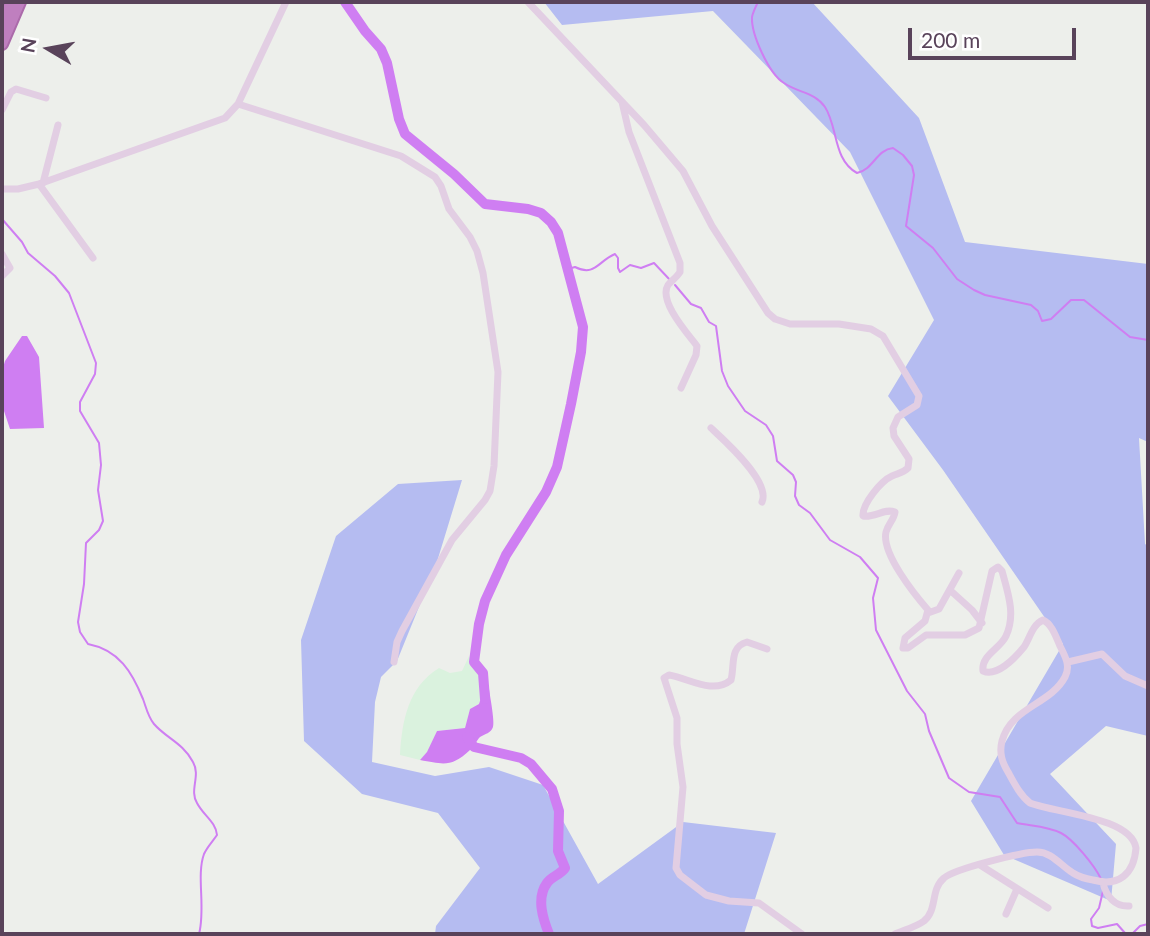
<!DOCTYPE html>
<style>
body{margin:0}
#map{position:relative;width:1150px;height:936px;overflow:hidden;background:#edefeb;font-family:Lato,sans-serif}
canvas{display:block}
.frame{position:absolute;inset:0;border:4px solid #59435a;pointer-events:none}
.north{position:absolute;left:14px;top:14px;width:70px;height:70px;-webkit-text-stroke:5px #fff;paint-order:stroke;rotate:280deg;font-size:19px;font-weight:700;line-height:28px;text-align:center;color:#59435a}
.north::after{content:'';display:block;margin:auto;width:24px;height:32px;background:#59435a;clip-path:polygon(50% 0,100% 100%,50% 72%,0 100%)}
.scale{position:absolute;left:908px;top:28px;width:168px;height:32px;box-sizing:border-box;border:4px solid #59435a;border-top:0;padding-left:9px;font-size:21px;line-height:24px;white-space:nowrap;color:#59435a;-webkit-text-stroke:5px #fff;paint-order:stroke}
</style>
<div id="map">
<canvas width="1150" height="936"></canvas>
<div class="frame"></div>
<div class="north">N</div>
<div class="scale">200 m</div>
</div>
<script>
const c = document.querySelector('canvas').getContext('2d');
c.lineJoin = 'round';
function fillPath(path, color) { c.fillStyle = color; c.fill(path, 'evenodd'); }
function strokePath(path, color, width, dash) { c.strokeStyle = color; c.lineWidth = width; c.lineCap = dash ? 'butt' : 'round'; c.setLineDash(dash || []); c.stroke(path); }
fillPath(new Path2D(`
 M 544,2 L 812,2 L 919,118 L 965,242 L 1148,264 L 1148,442 L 1139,438 L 1145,544 L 1148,546 L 1148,736 L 1106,726 L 1050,774 L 1116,844 L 1111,901 L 1004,855 L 971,801 L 1063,644 L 943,470 L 888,396 L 934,320 L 850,152 L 713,11 L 562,25 Z
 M 462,480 L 436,565 L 397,661 L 381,677 L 375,702 L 372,762 L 435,776 L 489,767 L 543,785 L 598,884 L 683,822 L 776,833 L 744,934 L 435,934 L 436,926 L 480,868 L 438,813 L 362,794 L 304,741 L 301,640 L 336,536 L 398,484 Z`), '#b5bcf1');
fillPath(new Path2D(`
 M 469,656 C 477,675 492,680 479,704 L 470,709 L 465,728 L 437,731 L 427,753 L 420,760 L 400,755 C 402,721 408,687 439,668 L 450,673 L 462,671 Z`), '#daf2de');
fillPath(new Path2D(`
 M 22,336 L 27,336 L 39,357 L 44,428 L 10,429 L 2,405 L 2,371 L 5,361 Z
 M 484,689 L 489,689 C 490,696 495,722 493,727 C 491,733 485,734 480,737 C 476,741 475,746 470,750 C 451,768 443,764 420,760 L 427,752 L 437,731 L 465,728 L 470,709 L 479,704 Z`), '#cf7ef2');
strokePath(new Path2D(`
 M 758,2 C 756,6 753,12 752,17 C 751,34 769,74 784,83 C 798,93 815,92 825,107 C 838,127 833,160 857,173 C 874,169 876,150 893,148 L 903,155 L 912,166 L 914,175 L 906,226 L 933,248 L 957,279 L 974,290 L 985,295 L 1031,305 L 1038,311 L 1042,321 L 1051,319 L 1071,300 L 1084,300 L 1130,337 L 1148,340
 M 2,219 L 22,242 L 28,253 L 55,276 L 69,293 L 96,363 L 95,374 L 80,402 L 80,411 L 99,443 L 101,465 L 98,490 L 103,521 L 99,530 L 86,543 L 84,584 L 78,622 L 80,632 L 88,644 C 119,650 132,672 143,699 C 146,707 148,717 154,724 C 166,738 183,743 193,762 C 201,776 189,790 197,803 C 203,815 216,822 217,835 C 213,841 207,847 204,854 C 196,876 206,908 199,934
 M 568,269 L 575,267 C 595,277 598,261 615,254 L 618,258 L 618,268 L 620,272 L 630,265 L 641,268 L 654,263 L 670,280
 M 675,285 L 691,304 L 701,308 L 709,322 L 716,326 L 722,371 L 728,386 L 745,411 L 766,425 L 773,436 L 777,461 L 793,475 L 796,482 L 795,496 L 799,505 L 810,513 L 830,540 L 860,557 L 878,578 L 873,598 L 876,630 L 907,691 L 925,714 L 929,731 L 949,778 L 969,792 L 1000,797 L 1017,823 C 1031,826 1047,826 1061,833 C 1073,839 1095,866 1101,879
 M 1103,891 L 1099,908 L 1091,919 L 1092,926 L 1098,928 L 1117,924 L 1125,933 L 1130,934
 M 1132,934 L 1140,926 L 1148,924`), '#cf7ef2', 2);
strokePath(new Path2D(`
 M 345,2 L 365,31 L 381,49 L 387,63 L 399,119 L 405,134 L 454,174 L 485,204 L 528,209 L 541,213 L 551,222 L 558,233 L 583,327 L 581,352 L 571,404 L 557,467 L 546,492 L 506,555 L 485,601 L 479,624 L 474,662 L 483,673 L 485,699
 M 467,737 L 474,747 L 521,758 L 531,764 L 552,789 L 559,811 L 558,851 L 565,868 C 560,875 552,876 547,883 C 536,898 543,919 549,934`), '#cf7ef2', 10);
const highway = new Path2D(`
 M 2,22 L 11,2
 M 2,44 L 20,2`);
strokePath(highway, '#ab6aaa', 14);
strokePath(new Path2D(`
 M 528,2 L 644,125 L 683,171 L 712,226 L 768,313 L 775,319 L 790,324 L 839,324 L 871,329 L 883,336 L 919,396 L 917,405 L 898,417 L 893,428 L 894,436 L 909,459 L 908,468 C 903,473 899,473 892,476 C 881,481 862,504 863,516 C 875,518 884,508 895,512 C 894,520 888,524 886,532 C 881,553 915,595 928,610 L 925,621 L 905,638 L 903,648 L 908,648 L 926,635 L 965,635 L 979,628 L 992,571 L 998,567 L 1002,571 C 1008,593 1016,615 1006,636 C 1000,649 981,655 983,671 C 997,677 1015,658 1024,647 C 1030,638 1032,625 1043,620 C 1052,624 1056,637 1060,646 C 1065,656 1071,666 1065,677 C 1050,705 1011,707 1002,741 C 999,753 1002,762 1008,772 C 1014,783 1020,795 1030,803 C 1055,813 1131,817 1136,848 C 1134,874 1119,887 1093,880 C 1087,879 1079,877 1073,873 C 1061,866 1052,852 1037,852 C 1022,852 954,869 944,878 C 930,890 938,909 924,921 C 916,927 904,930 895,934
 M 622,102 L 629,132 L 680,263 L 680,272 C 677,277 671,281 668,285 C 658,301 688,334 697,346 L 696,355 L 681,388
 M 238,104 L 401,156 L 435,177 L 441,186 L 449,209 L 470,237 L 477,251 L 483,273 L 498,372 L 494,466 L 490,491 L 485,500 L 452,540 L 402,631 L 397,642 L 394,662
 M 2,110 L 11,92 L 16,89 L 46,98
 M 43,183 L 58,125
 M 39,184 L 93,258
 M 2,189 L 18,189 L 39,184 L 225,118 L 238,104 L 286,2
 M 2,254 L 10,268 L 2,276
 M 711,428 C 725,441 771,482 762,502
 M 951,591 L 972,610 L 982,623
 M 928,613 L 939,609 L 959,573
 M 767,649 L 747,642 C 729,647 735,665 731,680 C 713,695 688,678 669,675 L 664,678 L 677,718 L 677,744 L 683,787 L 676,868 L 680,875 L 706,895 L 729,901 L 759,903 L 802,934
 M 1068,662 L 1102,654 L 1125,676 L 1148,686
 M 980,865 L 1048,908
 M 1103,883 C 1106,896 1115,907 1129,906
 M 1006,914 L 1017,889`), '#e2cee3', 7);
strokePath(highway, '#bf7fbf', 10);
</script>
